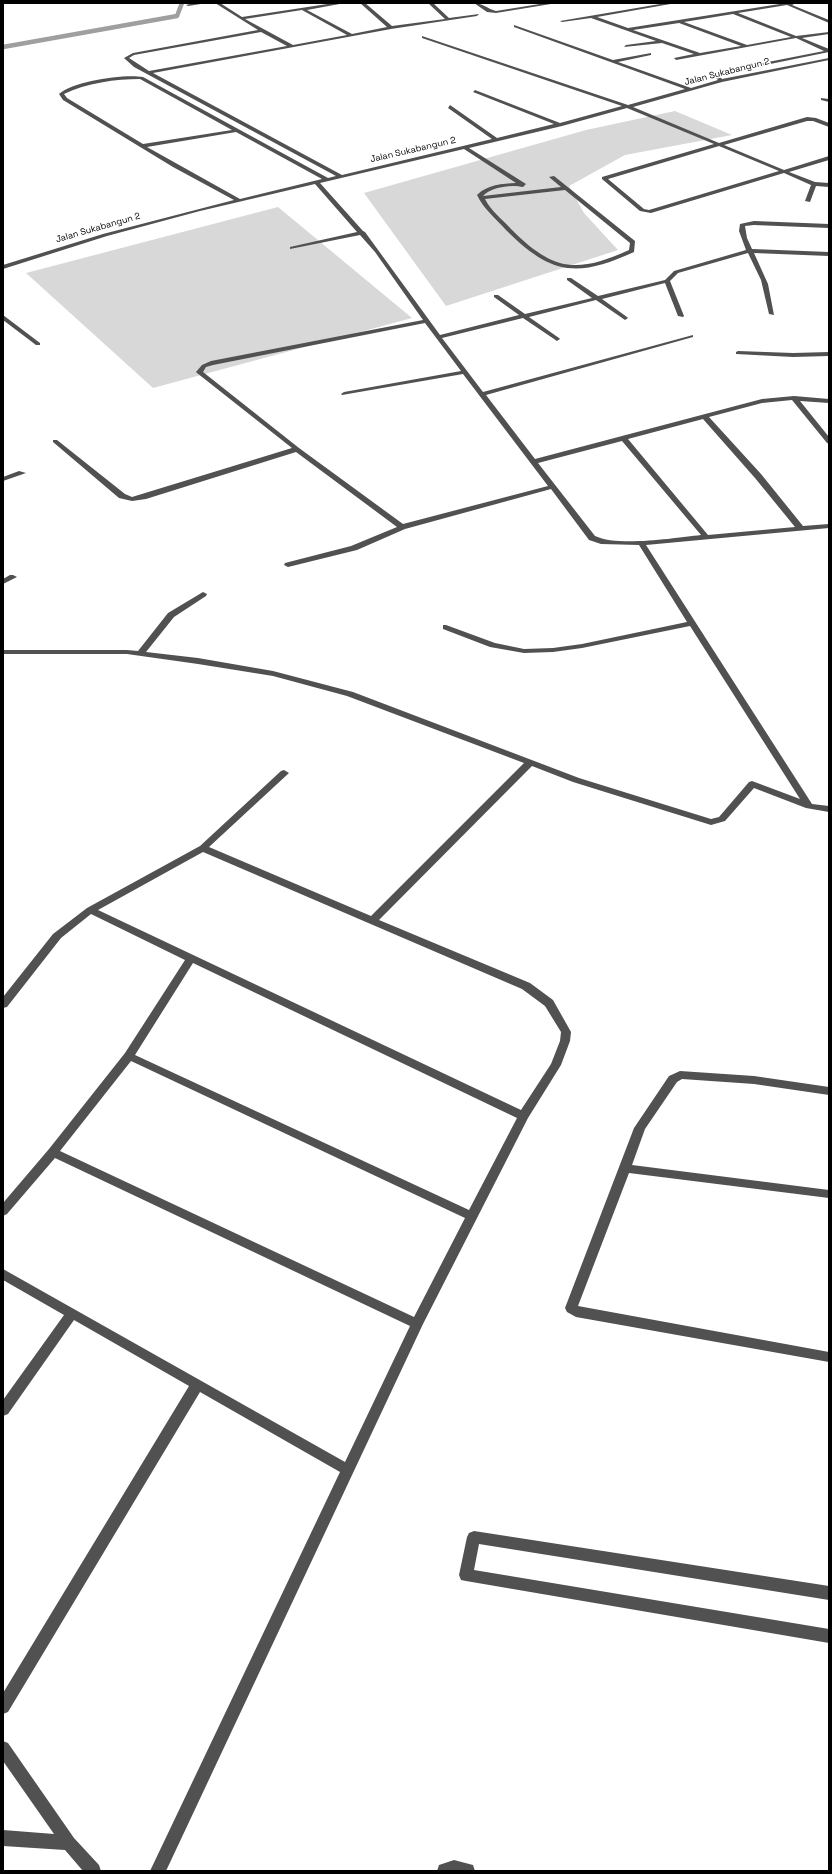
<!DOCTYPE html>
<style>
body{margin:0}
#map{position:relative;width:832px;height:1874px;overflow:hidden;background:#fff;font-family:"Space Grotesk",sans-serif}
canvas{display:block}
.frame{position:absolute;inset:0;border:4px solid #000;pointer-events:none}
</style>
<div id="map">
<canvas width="832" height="1874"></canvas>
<div class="frame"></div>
</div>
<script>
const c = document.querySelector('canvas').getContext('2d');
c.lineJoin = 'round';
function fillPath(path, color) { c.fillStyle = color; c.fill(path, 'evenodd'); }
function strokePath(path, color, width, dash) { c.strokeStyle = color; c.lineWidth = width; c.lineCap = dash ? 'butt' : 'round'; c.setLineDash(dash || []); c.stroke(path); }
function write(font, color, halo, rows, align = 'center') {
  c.font = font + ' "Space Grotesk",sans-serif'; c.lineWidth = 3; c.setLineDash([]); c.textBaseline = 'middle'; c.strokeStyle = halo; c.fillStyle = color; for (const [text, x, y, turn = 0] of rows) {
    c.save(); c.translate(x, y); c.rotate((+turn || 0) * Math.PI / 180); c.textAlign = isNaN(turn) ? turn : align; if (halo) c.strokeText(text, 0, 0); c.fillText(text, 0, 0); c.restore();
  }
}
fillPath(new Path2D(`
 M 675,111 L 732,135 L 625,155 L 569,186 L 584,213 L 618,250 L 446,306 L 364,193 L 586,130 Z
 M 278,207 L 412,318 L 153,388 L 26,273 Z`), '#d8d8d8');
strokePath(new Path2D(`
 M 3,47 L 177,16 L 182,3`), '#9f9f9f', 4.5);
fillPath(new Path2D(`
 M 194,3 L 207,3 L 188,6 L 186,5 Z
 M 215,3 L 220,3 L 242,17 L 334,3 L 345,3 L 307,10 L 352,34 L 387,27 L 360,3 L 365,3 L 392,26 L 445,19 L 428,3 L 433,3 L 449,18 L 479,14 L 477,16 L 391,29 L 153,73 L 342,175 L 492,139 L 448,108 L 450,105 L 497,138 L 554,124 L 473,92 L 475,90 L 560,123 L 622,106 L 422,38 L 422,36 L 628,105 L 685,89 L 514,27 L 514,25 L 613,60 L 651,53 L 651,55 L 618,62 L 691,88 L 718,80 L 714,76 L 717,72 L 824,51 L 796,38 L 676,60 L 674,58 L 694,54 L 662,43 L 624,47 L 626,45 L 656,41 L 591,18 L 562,22 L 560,21 L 666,3 L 676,3 L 597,17 L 628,28 L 786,3 L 796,3 L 792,5 L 829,20 L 829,23 L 787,5 L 738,13 L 796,36 L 829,32 L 829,34 L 802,38 L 829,49 L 829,52 L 721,74 L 719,76 L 722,79 L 829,58 L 829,60 L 722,82 L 633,107 L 719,143 L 807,117 L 816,118 L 829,123 L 829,127 L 813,121 L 807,121 L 724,145 L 784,170 L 829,156 L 829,160 L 789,172 L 815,182 L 829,183 L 829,187 L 816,186 L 810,202 L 805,201 L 811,185 L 784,173 L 651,213 L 640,211 L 602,179 L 602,177 L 714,144 L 627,108 L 562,126 L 469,148 L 526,184 L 523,187 C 512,184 490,187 483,196 L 561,187 L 549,177 L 554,176 L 635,241 L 634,252 C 577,278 551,275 506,230 C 496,219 483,208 477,195 C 488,184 502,184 516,183 L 464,149 L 320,183 L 363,231 L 365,232 L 440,335 L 519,315 L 494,297 L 494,295 L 498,295 L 525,314 L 592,298 L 567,280 L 567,278 L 571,278 L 598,296 L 665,280 L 674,271 L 746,250 L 739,231 L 740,224 L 754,221 L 829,224 L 829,228 L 754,225 L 745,226 L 747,238 L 752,249 L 829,252 L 829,256 L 754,253 L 768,284 L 774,315 L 769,314 L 761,280 L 748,253 L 678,273 L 670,281 L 684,316 L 683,317 L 678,316 L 665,283 L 602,299 L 627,317 L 628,318 L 625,320 L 596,300 L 529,317 L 559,338 L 560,339 L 557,341 L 523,318 L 442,338 L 483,392 L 693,335 L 693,337 L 486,395 L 535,459 L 762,399 L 794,396 L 829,399 L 829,403 L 800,401 L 829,437 L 829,444 L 827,443 L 792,400 L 762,403 L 709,417 L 761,474 L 803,526 L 829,524 L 829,528 L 646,545 L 812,804 L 829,806 L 829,812 L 806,808 L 754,788 L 725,821 L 711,825 L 573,782 L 532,766 L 379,920 L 530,983 L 553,1000 L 571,1032 L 570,1041 L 561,1065 L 528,1118 L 423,1324 L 166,1871 L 150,1871 L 340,1472 L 200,1392 L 8,1712 L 3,1714 L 3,1693 L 189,1386 L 74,1320 L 8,1414 L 3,1416 L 3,1400 L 64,1315 L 3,1280 L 3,1269 L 345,1462 L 410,1326 L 55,1158 L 7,1214 L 3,1216 L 3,1203 L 49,1149 L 125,1053 L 185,960 L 91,914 L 61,938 L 7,1007 L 3,1008 L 3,997 L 53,934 L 87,908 L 200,846 L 281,771 L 284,770 L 289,773 L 209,847 L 371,916 L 524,763 L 347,696 L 273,676 L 198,664 L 127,654 L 3,654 L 3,650 L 127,650 L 138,651 L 168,613 L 203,592 L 207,594 L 206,596 L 174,617 L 146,652 L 198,658 L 273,671 L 353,692 L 579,778 L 711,819 L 719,817 L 749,782 L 752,781 L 800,799 L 690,626 L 582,648 L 553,652 L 524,653 L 490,647 L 443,629 L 443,625 L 446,625 L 495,643 L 524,649 L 553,648 L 582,644 L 687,622 L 639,545 L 601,544 L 589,540 L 551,489 L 405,529 L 357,550 L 288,567 L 284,565 L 285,563 L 351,546 L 397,527 L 296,452 L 146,499 L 132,501 L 119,498 L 53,442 L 53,440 L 57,440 L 125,494 L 132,497 L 292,448 L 197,373 L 196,372 L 202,365 L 211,361 L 423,320 L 375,252 L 360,235 L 290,249 L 290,247 L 357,232 L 315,184 L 200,211 L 107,236 L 3,269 L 3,265 L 103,234 L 234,200 L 173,167 L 63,100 L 59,94 C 74,81 123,74 143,77 L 328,178 L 336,176 L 134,67 L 124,58 L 133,53 L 258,30 ZM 302,10 L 347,35 L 293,45 L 245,19 ZM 733,14 L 791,37 L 747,45 L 684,22 ZM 679,23 L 741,46 L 700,53 L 633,30 ZM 261,32 L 287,46 L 149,71 L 129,58 L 134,55 ZM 140,79 L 232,130 L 143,144 L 67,98 L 64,94 C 86,83 116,79 140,79 ZM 236,132 L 322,179 L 240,199 L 147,147 ZM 719,146 L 779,171 L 649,210 L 644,209 L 608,179 ZM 565,190 L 630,243 L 629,250 C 576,274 553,271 511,229 C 503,220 490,210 485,199 ZM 425,323 L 461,371 L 344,392 L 341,394 L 342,395 L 463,374 L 548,486 L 403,524 L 299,448 L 203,372 L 206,367 L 213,365 ZM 703,419 L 755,478 L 795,527 L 708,535 L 628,439 ZM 622,441 L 701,535 C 674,538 618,547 595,536 L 538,463 ZM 203,852 L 522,989 L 545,1006 L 561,1032 L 560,1041 L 551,1064 L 521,1110 L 98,910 ZM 193,963 L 517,1118 L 469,1210 L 135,1055 ZM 131,1061 L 465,1218 L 414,1317 L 60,1151 Z
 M 474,3 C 482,3 488,9 496,11 L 546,3 L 557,3 L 496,13 L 487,12 Z
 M 821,98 L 829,99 L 829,102 L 821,100 Z
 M 3,315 L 40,343 L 40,345 L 36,345 L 3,320 Z
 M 738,351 L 793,353 L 829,352 L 829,356 L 793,357 L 736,354 L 736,352 Z
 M 19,471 L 26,473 L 3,481 L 3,477 Z
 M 10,575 L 13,575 L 17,577 L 3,584 L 3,579 Z
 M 680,1071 L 754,1076 L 829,1087 L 829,1095 L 754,1084 L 682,1079 L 677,1082 L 645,1129 L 632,1165 L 829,1190 L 829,1198 L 629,1173 L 578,1306 L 829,1352 L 829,1362 L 576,1317 L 567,1312 L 565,1308 L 634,1128 L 669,1076 Z
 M 474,1531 L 829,1586 L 829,1600 L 479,1544 L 474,1570 L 829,1629 L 829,1643 L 466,1581 L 461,1580 L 459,1575 L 467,1537 L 469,1533 Z
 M 3,1741 L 8,1743 L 74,1838 L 99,1865 L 101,1871 L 83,1871 L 65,1850 L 3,1846 L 3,1830 L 54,1834 L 3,1761 Z
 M 454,1860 L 473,1865 L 475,1871 L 437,1871 L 439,1865 Z`), '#515151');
write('9px', '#000', '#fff', [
 ["Jalan Sukabangun 2",727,72,-14],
 ["Jalan Sukabangun 2",413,150,-13],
 ["Jalan Sukabangun 2",98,228,-16]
]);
</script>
